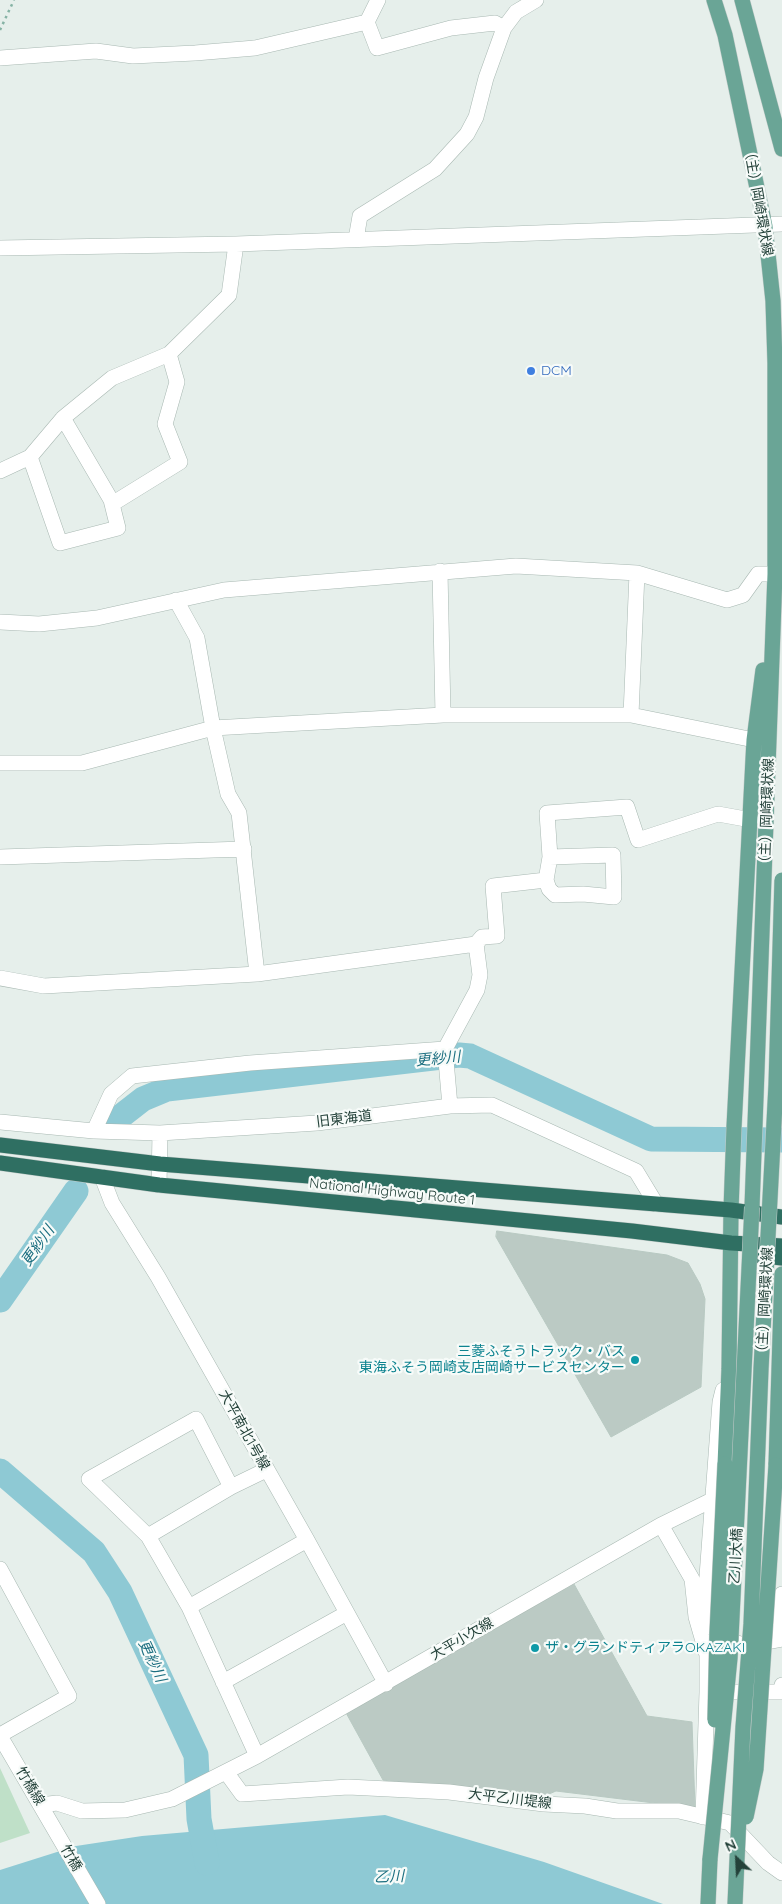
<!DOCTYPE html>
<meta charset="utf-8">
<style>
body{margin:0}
#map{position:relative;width:782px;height:1904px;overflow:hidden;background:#e6efeb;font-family:Quicksand,sans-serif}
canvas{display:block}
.north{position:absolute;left:712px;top:1834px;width:50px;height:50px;-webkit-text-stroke:4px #f7fbf9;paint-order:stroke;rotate:335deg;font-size:14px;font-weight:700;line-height:20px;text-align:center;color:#24423a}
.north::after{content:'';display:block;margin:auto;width:18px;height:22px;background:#24423a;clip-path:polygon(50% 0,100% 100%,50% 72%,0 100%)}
</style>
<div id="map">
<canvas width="782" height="1904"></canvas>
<div class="north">N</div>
</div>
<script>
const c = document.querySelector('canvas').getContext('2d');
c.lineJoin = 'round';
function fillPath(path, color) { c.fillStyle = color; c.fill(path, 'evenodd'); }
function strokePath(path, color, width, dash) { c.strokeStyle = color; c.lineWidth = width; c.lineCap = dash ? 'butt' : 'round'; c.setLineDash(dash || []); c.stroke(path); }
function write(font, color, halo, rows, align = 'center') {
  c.font = font + ' Quicksand,"Noto Sans JP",sans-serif'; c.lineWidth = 4.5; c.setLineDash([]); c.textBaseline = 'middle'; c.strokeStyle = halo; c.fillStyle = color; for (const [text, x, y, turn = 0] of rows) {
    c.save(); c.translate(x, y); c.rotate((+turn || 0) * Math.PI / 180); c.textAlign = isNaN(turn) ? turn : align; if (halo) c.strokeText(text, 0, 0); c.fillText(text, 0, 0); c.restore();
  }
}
fillPath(new Path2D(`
 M 0,1768 L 30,1833 L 0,1843 Z`), '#bfe0c8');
fillPath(new Path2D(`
 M 385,1815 L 544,1862 L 663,1904 L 0,1904 L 0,1870 L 76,1846 L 142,1836 Z`), '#8ec9d4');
strokePath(new Path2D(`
 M 116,1120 L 143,1099 L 167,1089 L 459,1055 L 470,1056 L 651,1139 L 782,1140
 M 0,1300 L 76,1191
 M 0,1471 L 94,1552 L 120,1592 L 196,1755 L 199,1819 L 207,1863`), '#8ec9d4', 25);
const building = new Path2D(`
 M 497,1231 L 667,1255 L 688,1263 L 700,1284 L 705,1299 L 701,1387 L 611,1437 L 496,1237 Z
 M 574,1584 L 647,1716 L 692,1722 L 695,1808 L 556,1791 L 535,1800 L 383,1780 L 345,1711 Z`);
fillPath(building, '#bbcac4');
strokePath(building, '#b8c9c2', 1);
const minor = new Path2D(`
 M 367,22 L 378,0
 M 0,58 L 96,51 L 133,56 L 195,53 L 255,48 L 367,22 L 377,48 L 451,28 L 495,23 L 504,28
 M 356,239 L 360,216 L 435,169 L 467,134 L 476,117 L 486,78 L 504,28 L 516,12 L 536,0
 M 0,248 L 236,244 L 782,224
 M 30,457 L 60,543 L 118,528 L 111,500 L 63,418
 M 0,471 L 30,457 L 63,418 L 112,378 L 169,354 L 229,295 L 236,244
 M 112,504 L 180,462 L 165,424 L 177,382 L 169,354
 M 440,571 L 443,715
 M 176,600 L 197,638 L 213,728 L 228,794 L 239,813 L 257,974
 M 0,622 L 39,624 L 97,618 L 224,590 L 516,566 L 637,573 L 727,600 L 743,595 L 758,574 L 775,574
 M 631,715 L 637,573
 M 0,763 L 82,763 L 213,728 L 443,715 L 631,715 L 754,740
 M 0,857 L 244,849
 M 550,857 L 613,855 L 614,897 L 583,894 L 555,895 L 549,889 L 546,880 L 550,857 L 547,813 L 627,807 L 638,840 L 718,814 L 751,820
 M 476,944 L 482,937 L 497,936 L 493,886 L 546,880
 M 0,978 L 44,986 L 257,974 L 476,944 L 480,975 L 477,990 L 445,1049 L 450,1106
 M 0,1122 L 94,1131 L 160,1133 L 317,1123 L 450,1106 L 492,1105 L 636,1171 L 656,1204
 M 94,1131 L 111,1094 L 132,1076 L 250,1063 L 445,1049
 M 102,1177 L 112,1203 L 158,1277 L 307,1540 L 386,1684
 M 159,1185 L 160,1133
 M 723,1390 L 720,1402 L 705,1603 L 708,1619 L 719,1636 L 740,1644 L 756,1644 L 782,1639
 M 231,1487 L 196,1419 L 89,1479 L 148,1536 L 189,1607 L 257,1756
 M 661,1525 L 692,1579 L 696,1617 L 707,1655 L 707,1692
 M 148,1536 L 231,1487 L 266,1470
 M 0,1569 L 69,1696 L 0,1735
 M 189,1607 L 307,1540
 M 778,1639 L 782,1594
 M 223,1682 L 347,1613
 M 0,1736 L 98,1904
 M 226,1772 L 242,1794 L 348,1787 L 449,1792 L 544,1804 L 585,1806 L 617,1811 L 679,1811 L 730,1823 L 768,1863 L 782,1873
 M 41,1805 L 57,1803 L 82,1811 L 125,1810 L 172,1799 L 257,1756 L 661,1525 L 712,1500
 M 703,1817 L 707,1692 L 781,1692 L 782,1685`);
const major = new Path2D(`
 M 714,0 L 725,35 L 765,226 L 773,301 L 775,363 L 775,574 L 752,1207
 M 742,0 L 782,149
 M 725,1464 L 729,1369 L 731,1210 L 734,1127 L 754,740 L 763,670
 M 776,1465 L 782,1274
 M 708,1904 L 710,1859`);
const highway = new Path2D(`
 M 0,1145 L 160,1164 L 731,1210 L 782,1217
 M 0,1163 L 159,1185 L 632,1231 L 731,1243 L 782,1246
 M 756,1255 L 782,1258`);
strokePath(minor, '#a8b8b2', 16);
strokePath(major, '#c2cac8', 16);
strokePath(highway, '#c2cac8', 16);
strokePath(new Path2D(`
 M 0,30 L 14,0`), '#86b3a5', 2.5, [2.5, 4]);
strokePath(minor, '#fff', 15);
strokePath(major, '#6aa596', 15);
strokePath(highway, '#2f6f62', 15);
const majorBridge = new Path2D(`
 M 715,1720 L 717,1633 L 725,1464
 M 746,1817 L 756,1769 L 776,1465
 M 710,1859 L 730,1658 L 752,1207
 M 735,1904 L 743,1727 L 751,1624 L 761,1369 L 776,1085 L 782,880`);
strokePath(majorBridge, '#c2cac8', 16, []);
strokePath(majorBridge, '#6aa596', 15);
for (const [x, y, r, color] of [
 [531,371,5,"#3f7fe0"],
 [635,1360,5,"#0f9aa8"],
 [535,1648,5,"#0f9aa8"]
]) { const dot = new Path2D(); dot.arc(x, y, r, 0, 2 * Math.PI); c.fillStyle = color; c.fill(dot); strokePath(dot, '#f7fbf9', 2); }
write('14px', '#24423a', '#f7fbf9', [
 ["（主）岡崎環状線",758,201,80],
 ["（主）岡崎環状線",767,814,-88],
 ["旧東海道",344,1119,-7],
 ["National Highway Route 1",392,1192,6],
 ["（主）岡崎環状線",765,1303,-87],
 ["大平南北1号線",244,1430,61],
 ["乙川大橋",736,1556,-87],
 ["大平小欠線",462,1639,-30],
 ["竹橋線",30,1786,59],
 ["大平乙川堤線",510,1799,7],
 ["竹橋",71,1858,60]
]);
write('14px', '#366cbe', '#f7fbf9', [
 ["DCM",541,371]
], 'left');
write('14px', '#0d838f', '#f7fbf9', [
 ["三菱ふそうトラック・バス",625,1352],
 ["東海ふそう岡崎支店岡崎サービスセンター",625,1368],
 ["ザ・グランドティアラOKAZAKI",545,1648,"left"]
], 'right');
write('italic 15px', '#1c6f80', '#f7fbf9', [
 ["更紗川",438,1059,-5],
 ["更紗川",38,1246,-55],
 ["更紗川",152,1661,65],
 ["乙川",389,1877,-2]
]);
</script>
